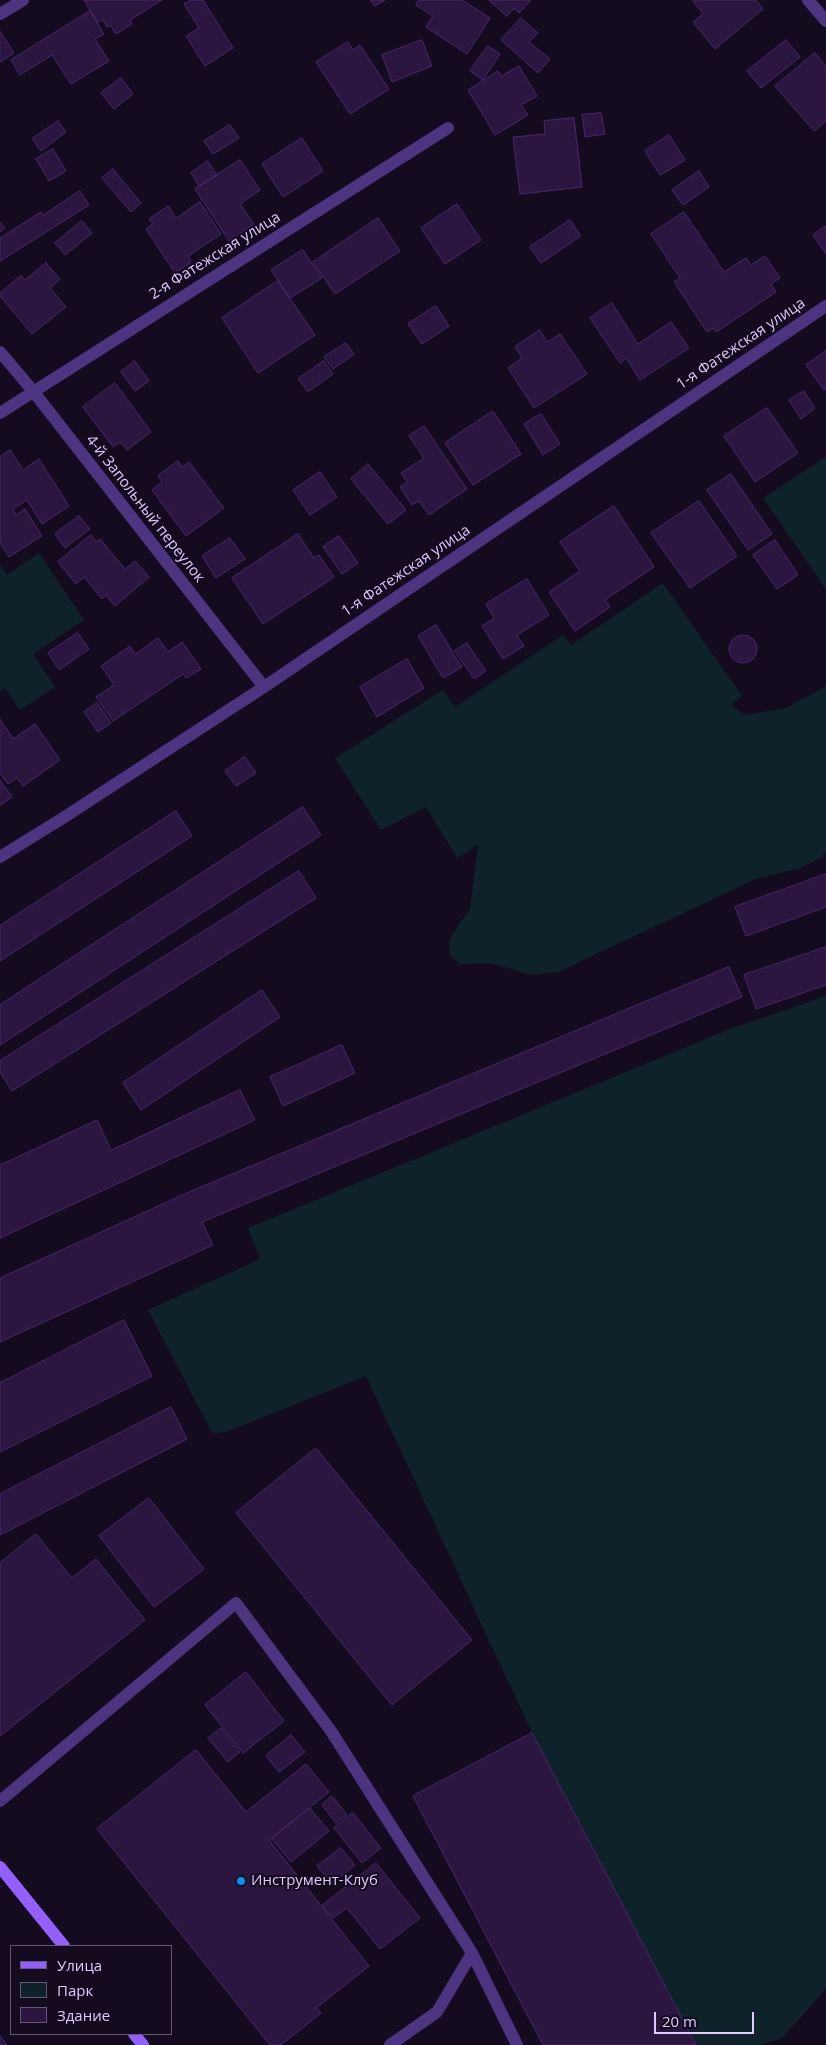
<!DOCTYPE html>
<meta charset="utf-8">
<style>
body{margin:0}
#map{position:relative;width:826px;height:2045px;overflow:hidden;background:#140b1f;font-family:"Open Sans",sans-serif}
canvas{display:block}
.legend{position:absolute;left:10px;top:1945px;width:162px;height:90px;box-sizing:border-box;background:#140b1f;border:1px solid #655779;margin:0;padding:6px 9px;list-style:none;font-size:15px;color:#dfc9ff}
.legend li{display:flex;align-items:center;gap:10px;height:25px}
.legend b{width:25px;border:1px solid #655779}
.scale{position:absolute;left:654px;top:2012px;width:100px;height:22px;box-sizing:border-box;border:2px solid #dfc9ff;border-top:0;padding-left:6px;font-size:15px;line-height:18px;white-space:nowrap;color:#dfc9ff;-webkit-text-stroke:4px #140b1f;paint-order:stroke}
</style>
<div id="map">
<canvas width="826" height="2045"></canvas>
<ul class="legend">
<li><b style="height:6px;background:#9360ff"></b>Улица</li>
<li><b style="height:14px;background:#0e2229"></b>Парк</li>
<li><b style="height:14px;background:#2b1640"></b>Здание</li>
</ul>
<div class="scale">20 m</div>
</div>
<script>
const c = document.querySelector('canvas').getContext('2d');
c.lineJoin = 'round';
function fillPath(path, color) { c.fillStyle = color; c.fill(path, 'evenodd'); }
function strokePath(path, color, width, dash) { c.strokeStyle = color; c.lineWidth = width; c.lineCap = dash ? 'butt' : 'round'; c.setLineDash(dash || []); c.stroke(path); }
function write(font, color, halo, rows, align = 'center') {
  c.font = font + ' "Open Sans",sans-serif'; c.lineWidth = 4; c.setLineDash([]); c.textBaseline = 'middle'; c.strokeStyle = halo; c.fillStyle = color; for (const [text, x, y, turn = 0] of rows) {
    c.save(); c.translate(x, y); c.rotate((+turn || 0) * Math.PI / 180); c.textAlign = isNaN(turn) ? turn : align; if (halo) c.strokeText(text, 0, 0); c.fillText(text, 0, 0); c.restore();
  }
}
fillPath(new Path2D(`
 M 826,457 L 826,589 L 763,498 Z
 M 39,553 L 84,620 L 33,654 L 55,687 L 20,710 L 5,688 L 0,692 L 0,565 L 7,575 Z
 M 663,583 L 742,696 L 731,705 L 745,715 L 786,708 L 826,686 L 826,852 L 822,857 L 800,868 L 756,879 L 558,972 L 531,975 L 490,963 L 460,964 L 450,955 L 449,940 L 470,908 L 478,845 L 457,858 L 426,807 L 381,830 L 335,758 L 443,690 L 455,707 L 563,635 L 571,645 Z
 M 826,996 L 826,1989 L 782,2038 L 761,2045 L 696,2045 L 532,1733 L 366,1376 L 226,1432 L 212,1433 L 148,1310 L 260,1259 L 248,1228 L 730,1029 Z`), '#0e2229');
const building = new Path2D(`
 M 84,0 L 162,0 L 130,20 L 132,24 L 116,34 L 110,25 L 107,27 L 102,19 L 98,22 Z
 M 192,0 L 203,0 L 233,48 L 205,66 L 186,36 L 199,28 L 184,4 Z
 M 371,0 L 385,0 L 375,6 Z
 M 419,0 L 462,0 L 490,18 L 467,54 L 426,27 L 433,16 L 416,5 Z
 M 489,0 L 531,0 L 519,13 L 514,8 L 507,16 Z
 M 694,0 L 756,0 L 763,9 L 715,49 L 693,22 L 703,14 L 693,1 Z
 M 90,11 L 104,34 L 95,39 L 109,61 L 71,84 L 52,55 L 20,75 L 11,60 Z
 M 521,18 L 538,33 L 529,42 L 550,59 L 538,73 L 501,40 Z
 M 0,31 L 14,53 L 1,62 L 0,60 Z
 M 422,40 L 432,66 L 392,82 L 382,55 Z
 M 786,40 L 800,57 L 761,88 L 747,71 Z
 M 348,42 L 353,50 L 360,45 L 389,89 L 350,114 L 316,62 Z
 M 488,46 L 500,54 L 483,80 L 470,71 Z
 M 815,53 L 826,66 L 826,121 L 814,131 L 775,86 Z
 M 519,66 L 537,96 L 521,105 L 528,115 L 495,135 L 468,90 L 498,71 L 501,76 Z
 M 121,78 L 133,94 L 114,109 L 101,93 Z
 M 601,113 L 605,134 L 585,137 L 582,115 Z
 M 574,118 L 582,187 L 520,194 L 513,137 L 545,134 L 544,121 Z
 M 58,121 L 66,132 L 41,151 L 32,139 Z
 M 230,125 L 239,138 L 213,154 L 204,141 Z
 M 669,135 L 685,160 L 660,175 L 645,151 Z
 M 302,138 L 323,171 L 283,197 L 262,164 Z
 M 53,149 L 66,171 L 49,181 L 36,159 Z
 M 240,160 L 260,190 L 240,204 L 254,224 L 229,241 L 195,189 Z
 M 208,161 L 217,175 L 199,186 L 191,173 Z
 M 113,169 L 141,203 L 131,212 L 102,178 Z
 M 699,171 L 709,187 L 683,205 L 672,190 Z
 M 80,191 L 89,205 L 0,261 L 0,238 L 41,212 L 43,215 Z
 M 200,202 L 221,234 L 188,256 L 191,262 L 175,273 L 146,229 L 153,224 L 149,219 L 168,206 L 176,218 Z
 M 457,204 L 481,240 L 445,264 L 421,228 Z
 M 684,212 L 724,272 L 746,258 L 751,265 L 765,256 L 780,278 L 771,284 L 776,292 L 716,332 L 713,328 L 707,332 L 674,282 L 680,278 L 651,234 Z
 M 378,218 L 400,251 L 335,294 L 313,262 Z
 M 570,220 L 581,236 L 541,263 L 530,247 Z
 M 82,221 L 92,233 L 65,255 L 55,243 Z
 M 0,222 L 5,228 L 0,232 Z
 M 826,226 L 826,254 L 813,235 Z
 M 303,250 L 322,278 L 290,298 L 271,270 Z
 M 46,263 L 60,279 L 50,288 L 66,307 L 32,334 L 0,296 L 0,293 L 21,275 L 25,280 Z
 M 278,281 L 315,335 L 258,373 L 222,318 Z
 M 612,303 L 638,344 L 671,322 L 689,348 L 640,380 L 626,358 L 620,363 L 590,318 Z
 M 436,306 L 449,326 L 422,344 L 408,324 Z
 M 540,330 L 547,342 L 560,334 L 587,374 L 534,408 L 508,368 L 522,358 L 515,347 Z
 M 346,343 L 354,354 L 333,369 L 324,357 Z
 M 826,351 L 826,389 L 824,390 L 806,365 Z
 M 135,361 L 149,381 L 135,391 L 121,372 Z
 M 324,361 L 333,374 L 308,392 L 298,379 Z
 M 115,383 L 151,432 L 127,450 L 120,442 L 113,447 L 83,407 Z
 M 804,391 L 815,408 L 801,419 L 789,400 Z
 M 767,408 L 798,453 L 755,482 L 724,436 Z
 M 493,411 L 521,454 L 473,485 L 445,443 Z
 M 541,414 L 560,444 L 543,455 L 524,424 Z
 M 424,426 L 467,489 L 429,515 L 419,501 L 412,505 L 400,487 L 407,482 L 401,473 L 424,458 L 409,436 Z
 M 10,450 L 23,470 L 39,459 L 69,506 L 42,524 L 27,500 L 13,509 L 16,515 L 25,509 L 42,536 L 9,557 L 0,543 L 0,457 Z
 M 178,461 L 182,467 L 189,462 L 224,508 L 186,536 L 152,490 L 162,482 L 158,476 Z
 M 368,464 L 406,510 L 388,524 L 351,479 Z
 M 320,472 L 337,497 L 310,515 L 293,490 Z
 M 731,474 L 772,534 L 748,550 L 707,490 Z
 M 699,501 L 737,556 L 690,588 L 651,533 Z
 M 614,506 L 654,567 L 605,600 L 610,607 L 575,631 L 549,592 L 580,571 L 560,542 Z
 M 79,516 L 90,529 L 65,548 L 55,534 Z
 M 298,534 L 314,558 L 319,555 L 334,577 L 263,624 L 232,578 Z
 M 91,535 L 97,542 L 100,539 L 125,569 L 135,561 L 149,577 L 115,606 L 106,595 L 102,599 L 84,577 L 76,584 L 58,562 Z
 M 339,536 L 358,563 L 342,574 L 323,547 Z
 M 230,538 L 245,559 L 216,578 L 202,556 Z
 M 775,540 L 798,575 L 777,589 L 753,555 Z
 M 527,579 L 549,615 L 517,635 L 524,646 L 503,659 L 482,626 L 494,618 L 486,604 Z
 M 436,625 L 462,667 L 443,678 L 418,636 Z
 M 78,633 L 89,649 L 59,670 L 48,653 Z
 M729 649a14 14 0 1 1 28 0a14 14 0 1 1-28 0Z
 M 158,638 L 168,652 L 182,642 L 201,669 L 186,678 L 183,674 L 113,721 L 96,697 L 114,685 L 101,666 L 130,646 L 135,654 Z
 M 467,643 L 486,671 L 474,679 L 455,651 Z
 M 407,659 L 424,688 L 377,717 L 360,687 Z
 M 97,703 L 111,723 L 98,732 L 84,712 Z
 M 0,719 L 13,739 L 35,724 L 60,760 L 23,786 L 17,778 L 8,784 L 0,773 Z
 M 245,757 L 256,773 L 236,786 L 225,771 Z
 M 0,780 L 12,797 L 0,805 Z
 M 303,807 L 321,835 L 0,1045 L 0,1005 Z
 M 176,811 L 192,836 L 0,961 L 0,926 Z
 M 299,871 L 316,898 L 12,1091 L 0,1072 L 0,1061 Z
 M 826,874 L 826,907 L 746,936 L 735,907 Z
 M 826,947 L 826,985 L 756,1009 L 744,975 Z
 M 729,967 L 742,997 L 202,1222 L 213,1245 L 0,1342 L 0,1278 L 189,1192 Z
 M 262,990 L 280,1017 L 141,1110 L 123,1083 Z
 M 342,1045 L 355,1073 L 283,1106 L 270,1077 Z
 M 240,1090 L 255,1120 L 0,1238 L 0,1165 L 97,1120 L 111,1150 Z
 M 124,1320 L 152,1376 L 0,1452 L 0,1383 Z
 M 171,1407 L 187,1439 L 0,1535 L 0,1494 Z
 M 316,1448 L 472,1640 L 392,1705 L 236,1513 Z
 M 149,1498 L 204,1569 L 154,1607 L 99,1536 Z
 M 36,1534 L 72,1578 L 96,1559 L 145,1620 L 0,1736 L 0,1563 Z
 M 246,1672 L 284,1721 L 243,1753 L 205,1705 Z
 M 221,1728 L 240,1752 L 228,1762 L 208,1738 Z
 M 532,1733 L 696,2045 L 543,2045 L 413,1796 Z
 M 291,1735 L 305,1752 L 279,1772 L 266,1756 Z
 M 196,1750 L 246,1812 L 306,1764 L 329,1792 L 269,1840 L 369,1966 L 316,2008 L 321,2013 L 281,2045 L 270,2045 L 97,1829 Z
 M 332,1796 L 347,1815 L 336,1823 L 322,1805 Z
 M 310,1808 L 329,1831 L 291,1862 L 272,1839 Z
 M 353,1813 L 381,1848 L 362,1863 L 334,1828 Z
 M 341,1848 L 355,1865 L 332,1884 L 317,1866 Z
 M 376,1863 L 420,1918 L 380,1949 L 347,1908 L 333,1918 L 322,1906 Z
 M 0,2036 L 7,2045 L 0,2045 Z`);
fillPath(building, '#2b1640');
strokePath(building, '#4a276d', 1);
strokePath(new Path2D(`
 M 0,1801 L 236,1603 L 331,1731 L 472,1953
 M 390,2045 L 437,2012 L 472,1953 L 517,2045`), '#4d3480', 12);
strokePath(new Path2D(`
 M 808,0 L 826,21
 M 0,14 L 23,0
 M 0,352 L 33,391 L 264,687
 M 0,413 L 448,128
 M 0,857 L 66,816 L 264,687 L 826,306`), '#4d3480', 12);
strokePath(new Path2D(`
 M 0,1867 L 64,1946
 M 134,2034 L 143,2045`), '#9360ff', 12);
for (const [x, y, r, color] of [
 [241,1881,5,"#0093f4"]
]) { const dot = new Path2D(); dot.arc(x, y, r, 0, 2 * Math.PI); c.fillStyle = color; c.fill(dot); strokePath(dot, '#140b1f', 2); }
write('15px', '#dfc9ff', '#140b1f', [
 ["2-я Фатежская улица",215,256,-32],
 ["1-я Фатежская улица",741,344,-34],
 ["4-й Запольный переулок",145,509,52],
 ["1-я Фатежская улица",406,571,-34]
]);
write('15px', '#dfc9ff', '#140b1f', [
 ["Инструмент-Клуб",251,1881]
], 'left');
</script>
